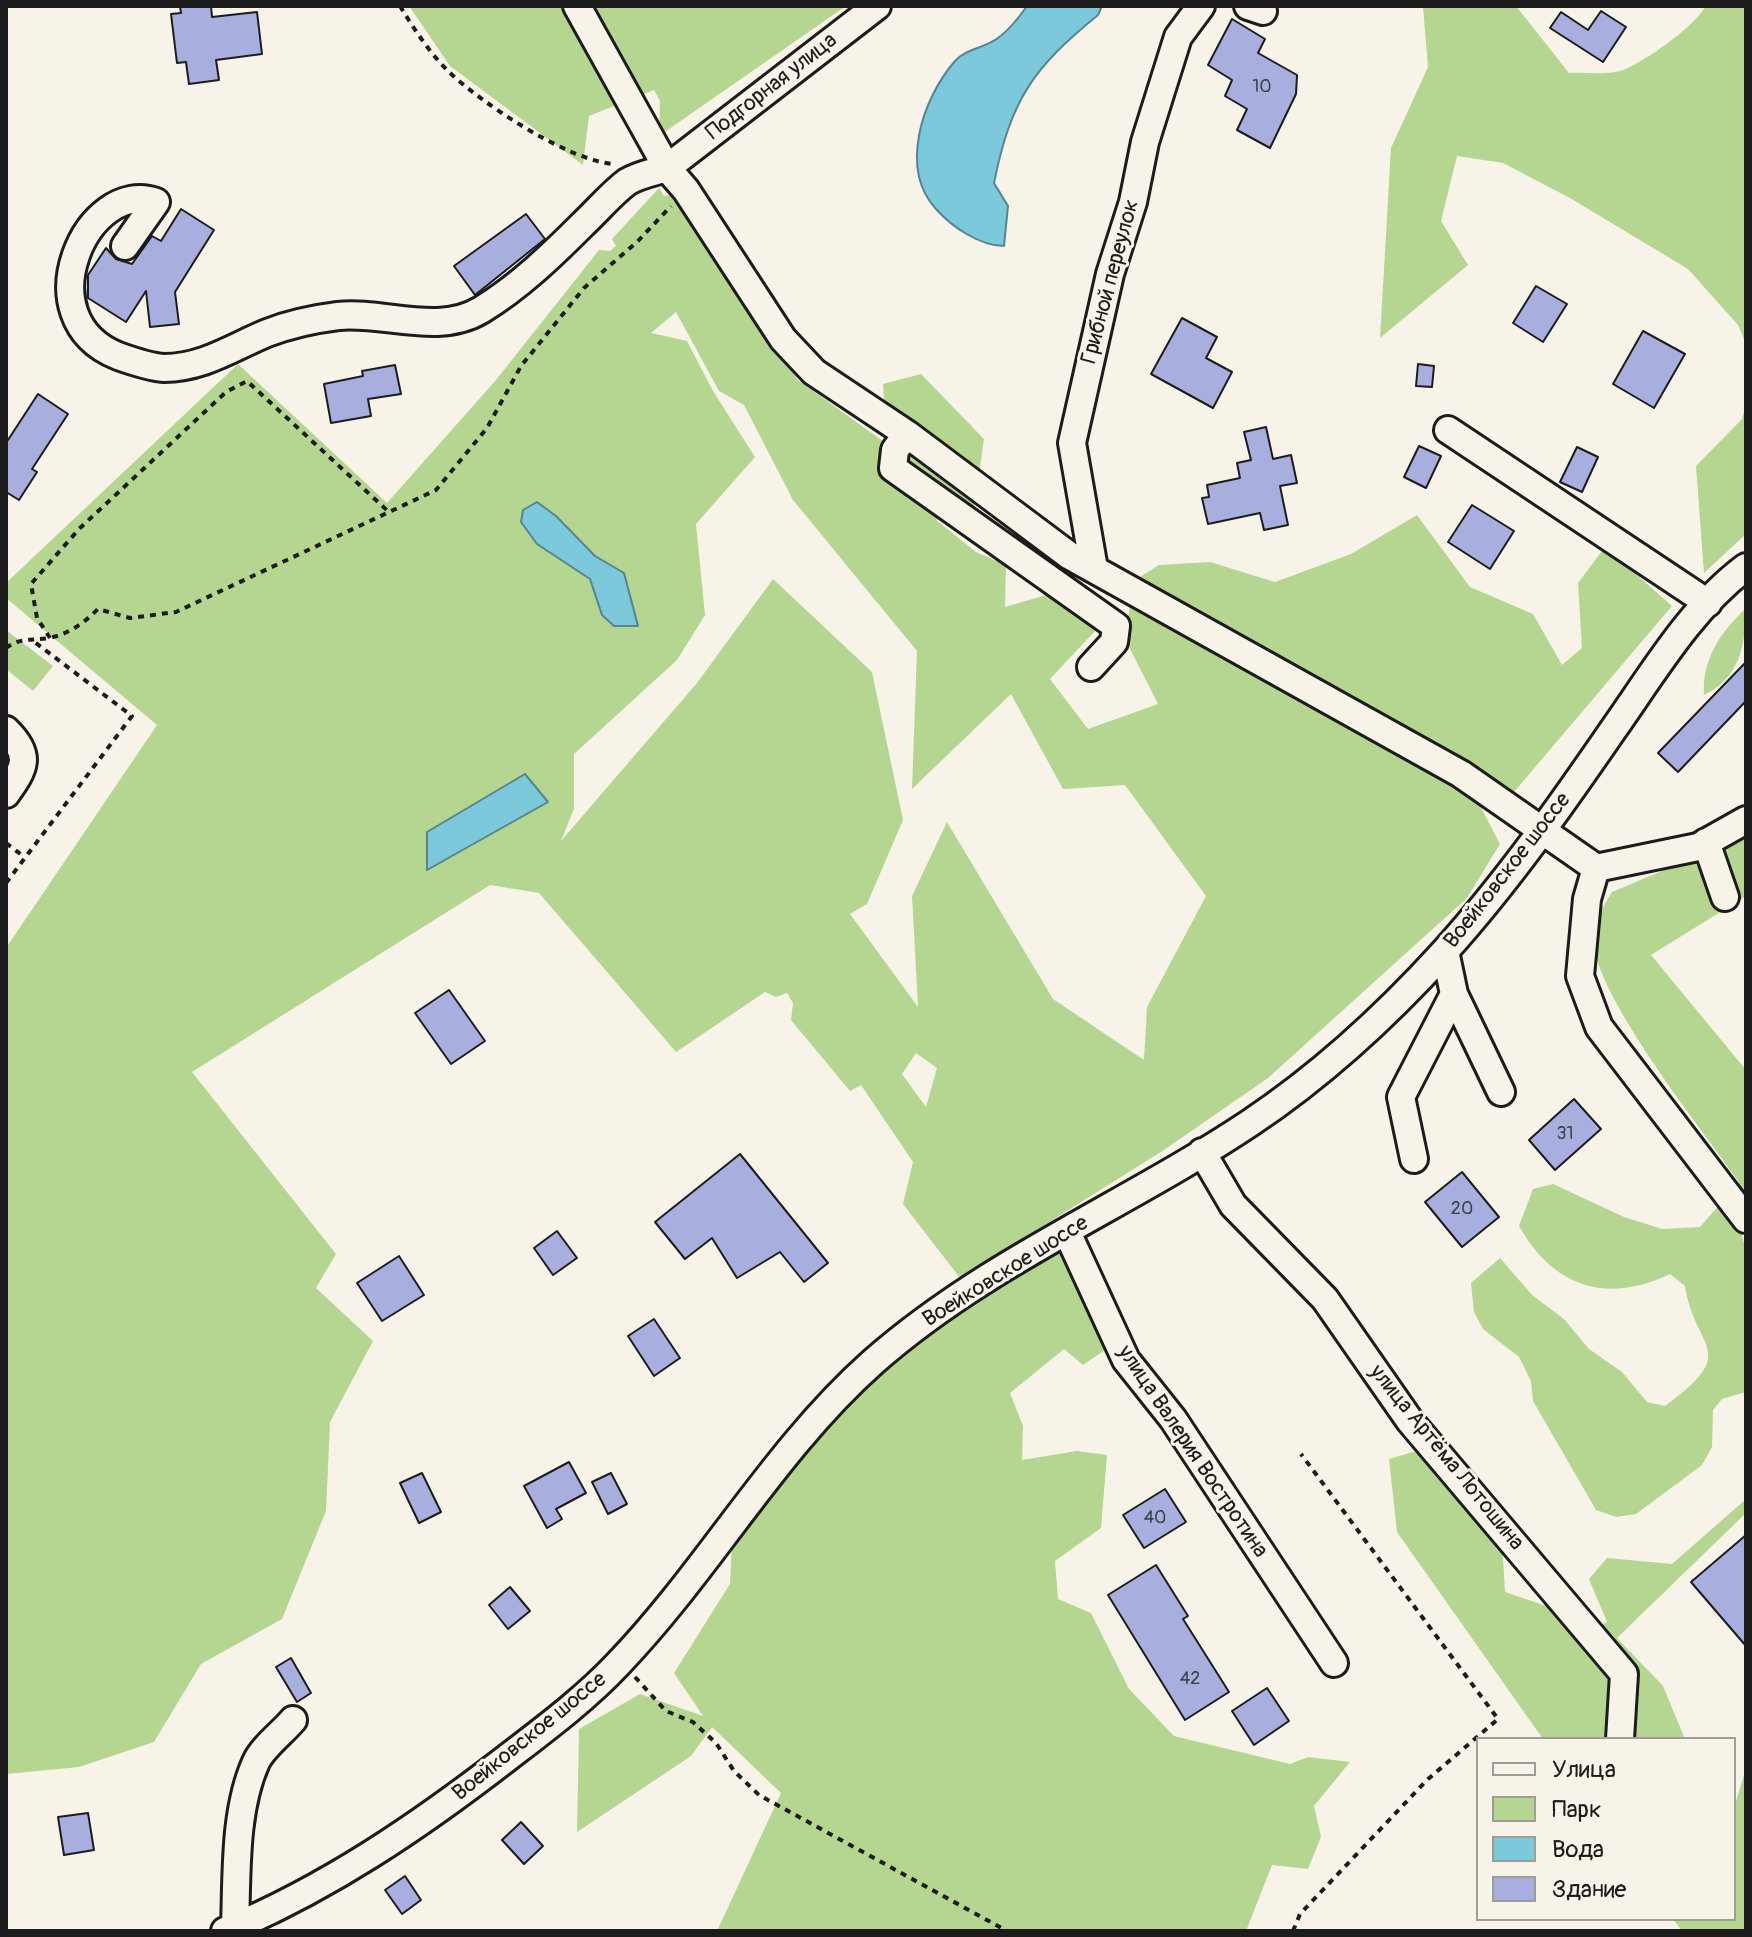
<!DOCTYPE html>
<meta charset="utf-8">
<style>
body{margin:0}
#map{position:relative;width:1752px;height:1937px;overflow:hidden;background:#f7f3e8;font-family:Pangolin,sans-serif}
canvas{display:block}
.frame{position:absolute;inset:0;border:8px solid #1c1c1c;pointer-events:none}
.legend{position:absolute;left:1476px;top:1737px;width:260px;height:184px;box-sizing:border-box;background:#f7f3e8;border:2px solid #9f9d96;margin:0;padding:10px 14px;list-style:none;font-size:24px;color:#1c1c1c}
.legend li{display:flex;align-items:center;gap:16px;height:40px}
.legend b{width:40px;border:2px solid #9f9d96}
</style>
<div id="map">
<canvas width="1752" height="1937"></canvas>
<div class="frame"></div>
<ul class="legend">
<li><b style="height:10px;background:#f7f3e8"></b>Улица</li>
<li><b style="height:22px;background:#b5d690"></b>Парк</li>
<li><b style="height:22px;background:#7cc9db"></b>Вода</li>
<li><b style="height:22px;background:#a8afdf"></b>Здание</li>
</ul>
</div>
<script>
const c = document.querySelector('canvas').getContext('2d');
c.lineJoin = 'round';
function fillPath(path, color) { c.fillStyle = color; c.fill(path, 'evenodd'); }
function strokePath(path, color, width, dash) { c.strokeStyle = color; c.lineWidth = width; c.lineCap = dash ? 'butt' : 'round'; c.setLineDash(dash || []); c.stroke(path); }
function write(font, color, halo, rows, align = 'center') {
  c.font = font + ' Pangolin,sans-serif'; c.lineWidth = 6; c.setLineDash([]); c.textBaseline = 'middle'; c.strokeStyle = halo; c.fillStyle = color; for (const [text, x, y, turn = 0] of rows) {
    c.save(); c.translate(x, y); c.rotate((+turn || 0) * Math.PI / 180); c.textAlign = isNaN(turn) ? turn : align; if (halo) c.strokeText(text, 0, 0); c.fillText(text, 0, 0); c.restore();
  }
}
fillPath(new Path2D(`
 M 409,6 L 846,6 L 659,136 L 660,101 L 654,90 L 589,116 L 583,165 L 450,66 Z
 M 1423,6 L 1516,6 L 1569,73 C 1584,72 1605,75 1620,71 C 1639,66 1699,24 1705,6 L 1746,6 L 1746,344 L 1738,325 L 1688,269 L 1570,198 L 1503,163 L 1457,156 L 1441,221 L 1468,265 L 1380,338 L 1391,148 L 1428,67 Z
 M 659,188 L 664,196 L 673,195 L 798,380 L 887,444 L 906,448 L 886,429 L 883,384 L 921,374 L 984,439 L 974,510 L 936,520 L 976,552 L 1006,565 L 1005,607 L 1053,593 L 1096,630 L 1050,679 L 1088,729 L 1158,704 L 1126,641 L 1132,582 L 1159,565 L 1210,562 L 1275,582 L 1351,554 L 1417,515 L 1470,587 L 1533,614 L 1562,665 L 1582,648 L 1578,583 L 1605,547 L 1672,606 L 1514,792 L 1476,798 L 1500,844 L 1467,898 L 1268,1078 L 1164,1150 L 960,1278 L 903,1204 L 913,1162 L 861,1085 L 850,1091 L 791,1020 L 793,1003 L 787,993 L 776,997 L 765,992 L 676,1052 L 539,893 L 490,885 L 192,1072 L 336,1254 L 316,1288 L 373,1341 L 330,1422 L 326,1511 L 282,1619 L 201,1664 L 154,1742 L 79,1767 L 6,1774 L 6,948 L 157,725 L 6,598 L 6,583 L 238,364 L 387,503 L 496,380 L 599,250 L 610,251 L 616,246 L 612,239 ZM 676,312 L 719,391 L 744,405 L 793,500 L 917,651 L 912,789 L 1011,694 L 1063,789 L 1125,785 L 1206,896 L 1147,1007 L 1144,1060 L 1053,999 L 947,822 L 912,896 L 918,1007 L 850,914 L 867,904 L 903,820 L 872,672 L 773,579 L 697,683 L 561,841 L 574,809 L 574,754 L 677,660 L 705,615 L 696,524 L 755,457 L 713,391 L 687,341 L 651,333 ZM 556,516 L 595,556 L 612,565 L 614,626 L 602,615 L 590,579 L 577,569 ZM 524,774 L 547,802 L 427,869 L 427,832 ZM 916,1053 L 937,1068 L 926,1107 L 902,1074 Z
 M 1746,404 L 1746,534 L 1704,573 L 1696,466 L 1742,419 Z
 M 1746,608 C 1746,645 1739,679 1704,695 C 1702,659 1720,633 1746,608 Z
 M 6,630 L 53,666 L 33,691 L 6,669 Z
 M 1746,832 L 1746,896 L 1651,955 L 1746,1070 L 1746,1193 L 1742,1237 L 1746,1248 L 1746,1392 L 1722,1399 L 1713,1410 L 1712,1447 L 1702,1465 L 1636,1514 L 1617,1517 L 1596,1510 L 1533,1401 L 1531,1381 L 1519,1357 L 1483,1329 L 1474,1312 L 1471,1283 L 1500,1258 L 1532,1295 L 1564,1319 L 1589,1349 L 1622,1372 L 1647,1402 L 1665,1406 C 1742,1350 1695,1351 1685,1286 L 1670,1274 C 1607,1304 1554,1288 1519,1226 L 1533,1189 L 1553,1184 L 1624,1217 L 1662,1229 L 1700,1227 L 1739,1182 C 1705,1134 1595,995 1594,943 C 1593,923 1602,908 1612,892 L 1712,850 Z
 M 1052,1253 L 1070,1253 L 1105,1350 L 1083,1365 L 1064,1349 L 1010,1393 L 1023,1426 L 1022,1460 L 1077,1451 L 1107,1455 L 1101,1528 L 1055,1561 L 1058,1599 L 1091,1613 L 1129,1689 L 1174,1736 L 1290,1764 L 1308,1757 L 1350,1762 L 1314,1806 L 1321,1837 L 1308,1869 L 1272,1865 L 1246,1931 L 717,1931 L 781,1793 L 712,1727 L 691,1756 L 577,1832 L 579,1729 L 640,1694 L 703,1716 L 674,1673 L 730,1584 L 732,1544 L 805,1447 L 923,1332 Z
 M 1431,1447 L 1502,1540 L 1505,1592 L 1549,1607 L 1576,1636 L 1607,1622 L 1589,1579 L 1607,1558 L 1672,1564 L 1746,1499 L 1746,1513 L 1617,1638 L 1663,1686 L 1685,1739 L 1543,1739 L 1397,1532 L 1389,1459 Z
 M 1746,1768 L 1746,1931 L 1682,1931 L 1673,1919 L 1734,1919 L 1734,1808 Z`), '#b5d690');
const water = new Path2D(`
 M 1027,6 L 1102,6 L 1098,15 C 1033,68 1011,99 994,183 L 1008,206 L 1004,246 C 980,246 952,227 936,209 C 899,169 922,99 955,61 C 965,49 985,48 998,38 C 1008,31 1020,16 1027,6 Z
 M 537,502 L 556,516 L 595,556 L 624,573 L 638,626 L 614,626 L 602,615 L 590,579 L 537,544 L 521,522 L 523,510 Z
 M 525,774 L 548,802 L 427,870 L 427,832 Z`);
fillPath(water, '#7cc9db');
strokePath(water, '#56848f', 2);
const building = new Path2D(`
 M 180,6 L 211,6 L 212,17 L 257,12 L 262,54 L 216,60 L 219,80 L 189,84 L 186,62 L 177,63 L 171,14 L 181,13 Z
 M 1601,11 L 1626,27 L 1603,62 L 1550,28 L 1561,12 L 1588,30 Z
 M 1232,19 L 1265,39 L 1258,53 L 1297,75 L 1296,94 L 1270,148 L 1237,130 L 1247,109 L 1225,96 L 1232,80 L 1208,65 Z
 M 181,209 L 214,230 L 175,292 L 179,324 L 150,327 L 146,291 L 126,322 L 88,298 L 88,275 L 106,248 L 116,259 L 132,264 L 152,236 L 161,241 Z
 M 526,214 L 545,239 L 475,295 L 454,266 Z
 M 1536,286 L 1567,304 L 1543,342 L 1513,323 Z
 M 1182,318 L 1217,337 L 1206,358 L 1232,372 L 1213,408 L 1151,374 Z
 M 1643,331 L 1685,354 L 1654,408 L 1613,384 Z
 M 1418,364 L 1434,366 L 1432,387 L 1416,386 Z
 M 395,365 L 401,394 L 368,399 L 371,416 L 331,423 L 324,384 L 363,376 L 362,371 Z
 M 38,394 L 68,414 L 32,469 L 37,472 L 19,500 L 6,492 L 6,443 Z
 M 1266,427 L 1273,459 L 1291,455 L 1297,483 L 1280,486 L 1288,525 L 1264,530 L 1260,513 L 1208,524 L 1202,498 L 1209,497 L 1207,485 L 1240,478 L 1237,463 L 1251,460 L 1244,432 Z
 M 1419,446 L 1441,456 L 1426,488 L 1404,477 Z
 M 1577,447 L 1598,457 L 1582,492 L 1560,482 Z
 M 1472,505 L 1514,531 L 1490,569 L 1448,542 Z
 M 1746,662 L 1746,701 L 1678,772 L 1658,753 Z
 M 449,990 L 485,1041 L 451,1064 L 415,1013 Z
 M 1574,1099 L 1601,1129 L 1555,1170 L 1529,1140 Z
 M 740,1154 L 828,1263 L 804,1282 L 780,1252 L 737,1278 L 712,1238 L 685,1259 L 655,1222 Z
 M 1462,1172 L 1499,1217 L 1462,1247 L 1425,1202 Z
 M 557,1231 L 577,1258 L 553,1275 L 534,1248 Z
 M 399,1256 L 424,1295 L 382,1321 L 357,1283 Z
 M 654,1319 L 680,1358 L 654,1376 L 628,1336 Z
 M 569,1462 L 586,1493 L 556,1509 L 562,1519 L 547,1528 L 524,1486 Z
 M 422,1473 L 441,1512 L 419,1523 L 400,1483 Z
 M 611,1473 L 627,1504 L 608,1514 L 592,1482 Z
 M 1165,1489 L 1186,1522 L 1144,1548 L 1123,1515 Z
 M 1746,1535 L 1746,1646 L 1691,1582 Z
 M 1156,1565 L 1188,1616 L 1183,1619 L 1229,1692 L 1185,1720 L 1108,1595 Z
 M 510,1587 L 530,1611 L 508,1629 L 489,1605 Z
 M 291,1658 L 311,1693 L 297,1702 L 276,1667 Z
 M 1267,1688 L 1289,1721 L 1254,1745 L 1232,1711 Z
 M 88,1813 L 94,1850 L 64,1855 L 58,1817 Z
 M 521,1822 L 543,1846 L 524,1864 L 502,1840 Z
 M 405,1876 L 421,1900 L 402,1914 L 385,1890 Z`);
fillPath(building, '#a8afdf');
strokePath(building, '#1c1c1c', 2);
const minor = new Path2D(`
 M 577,6 L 667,168 L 686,190 L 783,339 L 814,372 L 907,434 L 1070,556 L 1461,774 L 1596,868 L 1587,899 L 1580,976 L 1599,1027 L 1746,1219
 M 1248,6 L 1263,11
 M 125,246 L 156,202 C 88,177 23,318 118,356 C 132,361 149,367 164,368 C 203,368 233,347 267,333 C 290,324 314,319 338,316 C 384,311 438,336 481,310 C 519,287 552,255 583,224 C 597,211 611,194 627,182 C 638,175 654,172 667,168 L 877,6
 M 1448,430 L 1708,603
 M 907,434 L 895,450 L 893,468 L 1116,626 L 1114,642 L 1091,667
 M 1094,569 L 1072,443 L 1110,274 L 1133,202 L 1145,142 L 1178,37 L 1201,6
 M 6,730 C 32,755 25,768 6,794
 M 1706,842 L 1725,897
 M 1596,868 L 1698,847 L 1746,820
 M 1445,951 L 1454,994 L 1501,1092
 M 1202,1152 L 1233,1205 L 1325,1299 L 1410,1421 L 1624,1674 L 1620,1739
 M 1414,1159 L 1401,1097 L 1454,994
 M 1067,1232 L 1126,1360 L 1173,1419 L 1334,1663
 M 235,1927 C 237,1874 234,1811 256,1762 C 263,1747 282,1733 293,1720
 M 225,1931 C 328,1888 419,1826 507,1758 C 546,1728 585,1699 618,1664 C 710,1568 774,1450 873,1362 C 985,1263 1127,1205 1250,1123 C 1322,1075 1387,1015 1445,951 C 1508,881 1562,804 1615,727 C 1653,673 1692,607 1746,567`);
strokePath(minor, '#1c1c1c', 32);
strokePath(new Path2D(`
 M 400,6 C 414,29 429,52 448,71 C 481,103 568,161 614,164
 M 50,638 L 37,618 L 31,584 L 79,529 L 226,392 L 247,381 L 391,514
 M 6,648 C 21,637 31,641 49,638 C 69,634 84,623 98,609 L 130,618 L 176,612 L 436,490 L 487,428 L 521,366 L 584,288 L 638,241 L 671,206
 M 6,843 L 23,856
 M 6,883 L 132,716 L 32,640
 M 635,1677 L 666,1711 L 693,1722 L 716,1743 L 734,1771 L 759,1795 L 1007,1931
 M 1293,1931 L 1300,1914 L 1427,1780 L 1498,1719 L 1301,1454`), '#1c1c1c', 4, [6, 6]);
strokePath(minor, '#f7f3e8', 26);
write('18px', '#3f414d', null, [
 ["10",1262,87],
 ["31",1565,1134],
 ["20",1462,1209],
 ["40",1155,1518],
 ["42",1190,1679]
]);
write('22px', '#1c1c1c', '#f7f3e8', [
 ["Подгорная улица",772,87,-38],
 ["Грибной переулок",1111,282,-75],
 ["Воейковское шоссе",1508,871,-52],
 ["Воейковское шоссе",1006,1272,-32],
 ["улица Валерия Востротина",1192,1452,56],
 ["улица Артёма Лотошина",1446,1458,51],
 ["Воейковское шоссе",530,1737,-39]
]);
</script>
